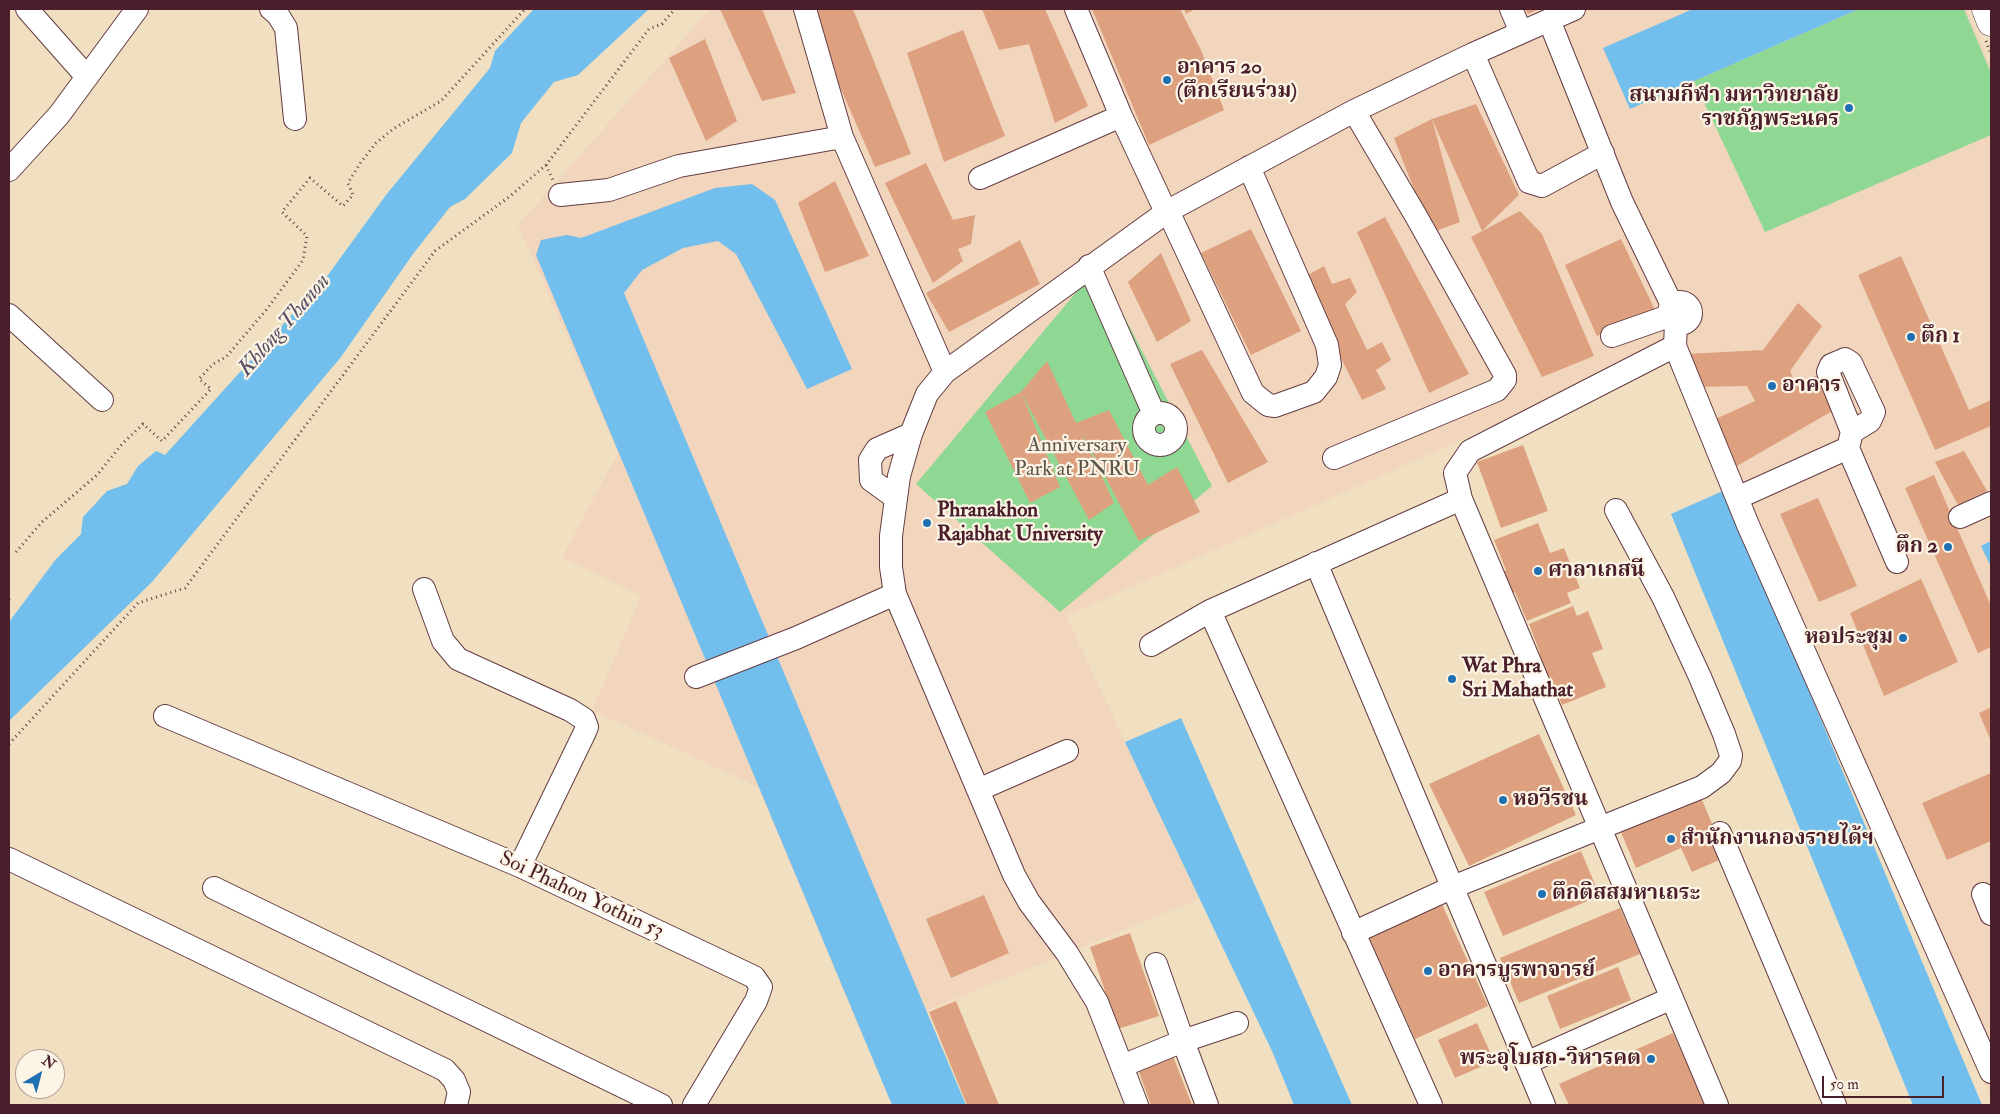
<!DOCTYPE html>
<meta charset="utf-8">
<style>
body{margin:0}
#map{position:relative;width:2000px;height:1114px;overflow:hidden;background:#f0e0c1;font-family:"IM FELL Double Pica",serif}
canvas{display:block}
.frame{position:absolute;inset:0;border:10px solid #4a1f2b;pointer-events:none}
.north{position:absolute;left:15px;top:1049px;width:50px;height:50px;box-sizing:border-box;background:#fcf5e5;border:1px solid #b59f9b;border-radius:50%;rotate:37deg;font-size:14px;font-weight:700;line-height:20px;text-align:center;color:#4a1f2b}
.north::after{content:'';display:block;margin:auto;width:18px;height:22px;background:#1f6fb2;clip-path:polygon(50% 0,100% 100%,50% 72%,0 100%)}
.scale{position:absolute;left:1822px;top:1076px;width:122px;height:22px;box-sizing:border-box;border:2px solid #4a1f2b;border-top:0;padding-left:6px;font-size:15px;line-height:18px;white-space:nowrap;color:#4a1f2b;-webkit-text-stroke:4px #fcf5e5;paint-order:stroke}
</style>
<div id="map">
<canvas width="2000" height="1114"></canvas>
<div class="frame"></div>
<div class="north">N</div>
<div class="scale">50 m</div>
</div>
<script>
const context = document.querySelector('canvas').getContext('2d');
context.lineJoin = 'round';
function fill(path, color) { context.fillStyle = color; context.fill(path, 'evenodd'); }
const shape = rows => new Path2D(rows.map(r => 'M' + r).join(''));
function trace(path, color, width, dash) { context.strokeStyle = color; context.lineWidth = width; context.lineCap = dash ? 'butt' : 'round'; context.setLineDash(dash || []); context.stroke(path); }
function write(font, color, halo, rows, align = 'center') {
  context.font = font + ' "IM FELL Double Pica","Noto Serif Thai",serif'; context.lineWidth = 4.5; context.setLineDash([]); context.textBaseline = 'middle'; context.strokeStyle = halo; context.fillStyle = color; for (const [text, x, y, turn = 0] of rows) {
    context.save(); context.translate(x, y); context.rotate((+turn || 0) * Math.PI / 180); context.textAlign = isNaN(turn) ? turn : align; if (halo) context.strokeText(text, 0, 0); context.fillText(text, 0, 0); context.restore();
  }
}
const built = shape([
 [710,9,1967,9,1991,66,1991,1100,1664,350,1066,616,1199,899,863,1037,758,787,592,710,641,596,562,557,618,453,518,225]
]);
const green = shape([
 [1859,9,1964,9,1991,73,1991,135,1765,232,1694,81],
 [1098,266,1212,486,1060,612,916,484]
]);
const water = shape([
 [534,9,649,9,578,75,554,82,521,123,512,153,465,199,450,207,413,254,341,357,152,582,10,720,9,622,56,559,81,534,83,517,107,491,127,484,138,466,156,451,165,455,288,319,328,275,386,195,490,68,495,51],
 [1693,9,1859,9,1630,109,1603,48],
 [752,184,775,200,852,369,807,389,736,254,718,241,683,248,642,270,624,293,966,1105,892,1105,536,255,541,240,567,235,581,238,715,188],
 [1725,490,1982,1105,1913,1105,1671,514],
 [1991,541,1991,567,1981,546],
 [1181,718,1352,1105,1294,1105,1272,1051,1125,742]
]);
const building = shape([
 [720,9,762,9,796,93,762,101],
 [806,9,853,9,911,154,875,167],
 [982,9,1045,9,1088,106,1055,123,1029,44,999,50],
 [1092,9,1180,9,1201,50,1224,110,1149,145],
 [1184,9,1195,9,1186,14],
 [1525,9,1539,9,1528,14],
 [963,30,1005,136,944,162,907,53],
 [705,39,737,121,706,141,669,58],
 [1476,104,1519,195,1482,231,1432,119,1460,222,1431,233,1394,138,1432,119],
 [926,163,953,220,975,215,971,244,958,249,963,261,933,283,885,183],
 [835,181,869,256,825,272,798,203],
 [1520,211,1542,234,1594,356,1542,377,1471,237],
 [1385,217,1469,374,1429,393,1357,232],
 [1251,229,1301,331,1251,355,1201,253],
 [1621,239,1655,310,1597,336,1565,265],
 [1020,240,1040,284,949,332,926,293],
 [1161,253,1191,321,1157,342,1128,282],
 [1901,256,1969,410,1991,400,1991,426,1935,450,1858,275],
 [1324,266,1332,284,1350,278,1357,292,1345,304,1367,350,1382,342,1391,360,1376,370,1386,389,1362,400,1301,279],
 [1798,303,1822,326,1790,371,1797,387,1818,374,1834,410,1730,470,1709,422,1755,401,1747,386,1693,387,1686,354,1763,350],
 [1202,350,1268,462,1228,483,1170,364],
 [1047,361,1076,423,1109,410,1148,485,1177,467,1200,512,1139,541,1080,429,1114,503,1089,520,1022,394,1060,487,1030,503,985,412,1021,392],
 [1523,445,1548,511,1501,528,1477,462],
 [1964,451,1987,491,1958,505,1935,462],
 [1934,475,1991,606,1991,647,1978,653,1905,488],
 [1818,498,1857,586,1819,602,1780,514],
 [1538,523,1550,553,1564,548,1580,588,1567,593,1571,603,1527,621,1515,592,1508,595,1499,572,1506,570,1494,540],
 [1921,579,1958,662,1884,696,1850,613],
 [1573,606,1577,616,1588,611,1603,649,1592,653,1606,687,1562,705,1550,676,1544,679,1534,655,1540,653,1529,624],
 [1991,707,1991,741,1979,713],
 [1539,734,1576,815,1469,866,1429,784],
 [1991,773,1991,841,1947,860,1922,803],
 [1700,795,1726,857,1692,872,1681,848,1636,868,1620,830],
 [1581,851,1600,896,1503,936,1484,892],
 [984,895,1009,953,951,978,926,919],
 [1441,902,1488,1006,1415,1039,1368,935],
 [1620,908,1640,954,1519,1003,1500,958],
 [1130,933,1159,1016,1118,1029,1090,947],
 [1618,967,1631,1000,1560,1029,1547,996],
 [956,1001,999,1105,967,1105,929,1012],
 [1477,1023,1494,1061,1455,1078,1438,1040],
 [1673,1033,1706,1105,1569,1105,1559,1084],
 [1171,1051,1192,1105,1151,1105,1136,1064]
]);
const path = shape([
 [1986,41,1991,55],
 [546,165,553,180],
 [16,552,42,522,97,475,122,444,143,424,162,441,211,389,199,379,213,364,226,357,267,309,303,260,307,236,282,212,310,178,343,206,353,195,348,183,361,162,376,143,393,129,441,101,525,9],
 [9,599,9,601],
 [9,744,138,603,185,588,435,251,509,197,546,165,649,29,662,24,675,9]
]);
const minor = shape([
 [27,9,87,77],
 [271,9,278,15,286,28,295,119],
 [805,9,842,137,945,372],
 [1076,9,1121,116,1166,212],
 [1511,9,1521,32],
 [1549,20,1622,202,1672,305],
 [1473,54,1529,182,1542,186,1603,153],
 [9,170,59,115,137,9],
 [980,178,1121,116],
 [560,195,609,190,679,166,842,137],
 [1168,211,1253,393,1268,405,1275,406,1314,392,1326,377,1330,365,1327,345,1249,167],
 [1089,266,1154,414],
 '1669 313a11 11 0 1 1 22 0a11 11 0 1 1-22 0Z',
 [9,315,102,400],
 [1676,323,1675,346,1748,525,1991,1072],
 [1612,336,1669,316],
 [1675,346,1470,451,1455,473,1461,499,1717,1105],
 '1144 429a16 16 0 1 1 32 0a16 16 0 1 1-32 0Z',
 [1852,432,1828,372,1831,365,1845,359,1851,363,1874,412,1870,421,1852,432,1848,448,1897,562],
 [1334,458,1497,390,1505,380,1505,375,1416,216,1354,111],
 [896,498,871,480,870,460,877,449,911,434],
 [1737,498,1848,448],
 [1960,517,1991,503],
 [1316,563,1544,1105],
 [424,589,443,641,458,659,570,710,584,719,587,727,584,734,520,866],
 [1210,611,1431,1105],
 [1151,645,1210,611,1461,499],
 [696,677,796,638,895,594],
 [165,716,520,866,754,977,761,987,756,1001,694,1105],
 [978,790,1067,751],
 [1720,833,1835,1105],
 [9,859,445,1070,454,1080,459,1092,456,1105],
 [214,888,661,1105],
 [1983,894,1991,914],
 [1353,933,1453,887,1702,787,1721,773,1730,761,1731,755,1724,734,1700,677,1663,597,1616,510],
 [1156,964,1183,1041,1237,1023],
 [1526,1063,1672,998],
 [1122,1066,1183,1041,1207,1105],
 [1137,1105,1097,1002,1067,953,1029,902,1014,875,895,594,891,567,891,536,899,476,911,434,927,394,945,372,1168,211,1354,111,1473,54,1574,9]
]);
const major = shape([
 [1986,9,1991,22]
]);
const markers = [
 [1167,80,5,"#1f6fb2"],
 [1849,108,5,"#1f6fb2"],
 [1911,337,5,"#1f6fb2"],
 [1772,386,5,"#1f6fb2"],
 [927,523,5,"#1f6fb2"],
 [1948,547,5,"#1f6fb2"],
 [1538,571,5,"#1f6fb2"],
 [1903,638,5,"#1f6fb2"],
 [1452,679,5,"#1f6fb2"],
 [1503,800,5,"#1f6fb2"],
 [1671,839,5,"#1f6fb2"],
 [1542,894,5,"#1f6fb2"],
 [1428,971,5,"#1f6fb2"],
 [1651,1059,5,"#1f6fb2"]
];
const poiNames = [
 ["อาคาร 20",1177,68],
 ["(ตึกเรียนร่วม)",1177,92],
 ["สนามกีฬา มหาวิทยาลัย",1839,96,"right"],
 ["ราชภัฎพระนคร",1839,120,"right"],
 ["ตึก 1",1921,337],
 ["อาคาร",1782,386],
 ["Phranakhon",937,511],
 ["Rajabhat University",937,535],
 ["ตึก 2",1938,547,"right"],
 ["ศาลาเกสนี",1548,571],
 ["หอประชุม",1893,638,"right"],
 ["Wat Phra",1462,667],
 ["Sri Mahathat",1462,691],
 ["หอวีรชน",1513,800],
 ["สำนักงานกองรายได้ฯ",1681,839],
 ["ตึกติสสมหาเถระ",1552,894],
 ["อาคารบูรพาจารย์",1438,971],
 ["พระอุโบสถ-วิหารคต",1641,1059,"right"]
];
const parkNames = [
 ["Anniversary",1077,446],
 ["Park at PNRU",1077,470]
];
const streetNames = [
 ["Soi Phahon Yothin 53",581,896,25]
];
const waterNames = [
 ["Khlong Thanon",285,326,-49]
];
fill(built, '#f1d5bd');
fill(green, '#8fd894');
fill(water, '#72beec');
fill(building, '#dda180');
trace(minor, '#633c42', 24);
trace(major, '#633c42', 29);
trace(path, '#633c42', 3, [1, 4]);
trace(minor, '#fff', 22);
trace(major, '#fff', 28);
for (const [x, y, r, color] of markers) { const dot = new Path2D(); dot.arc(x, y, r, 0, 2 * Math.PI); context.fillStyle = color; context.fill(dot); trace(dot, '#fcf5e5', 2); }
write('bold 21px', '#4a1f2b', '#fcf5e5', poiNames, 'left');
write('21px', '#5f564a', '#fcf5e5', parkNames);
write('21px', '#4a1f2b', '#fcf5e5', streetNames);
write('italic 22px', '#564f65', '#fcf5e5', waterNames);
</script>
